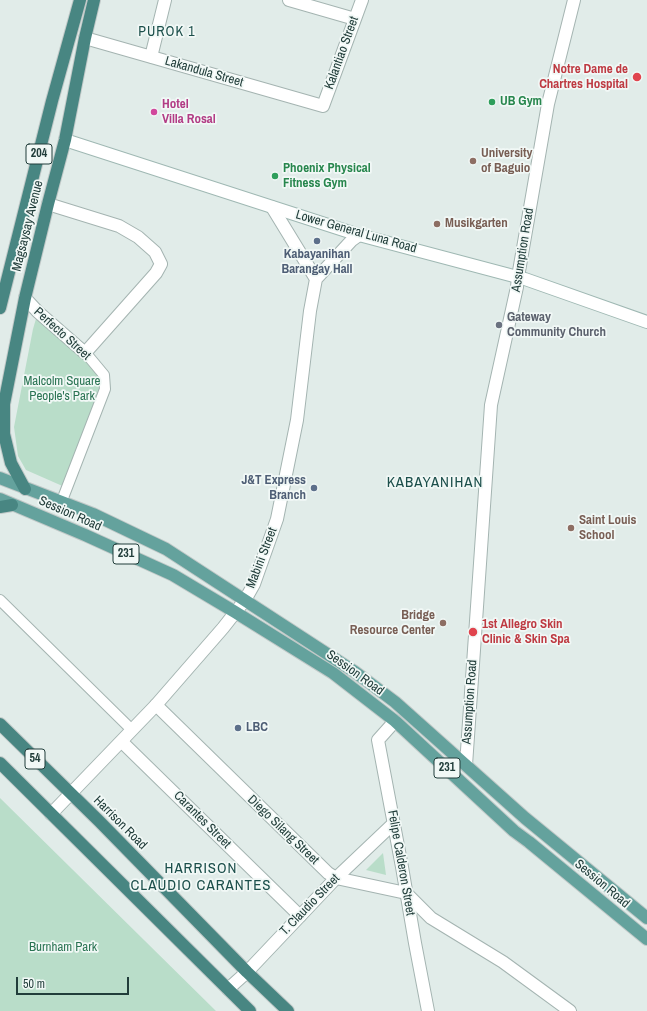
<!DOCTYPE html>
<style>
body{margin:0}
#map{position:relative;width:647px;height:1011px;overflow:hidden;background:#e1ece9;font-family:"Archivo Narrow",sans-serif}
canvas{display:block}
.scale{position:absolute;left:16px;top:977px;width:113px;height:18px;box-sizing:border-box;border:2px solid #213d3a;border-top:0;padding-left:5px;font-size:12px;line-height:14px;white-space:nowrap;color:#213d3a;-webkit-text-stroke:3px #f1f8f6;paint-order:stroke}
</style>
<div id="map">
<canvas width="647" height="1011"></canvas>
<div class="scale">50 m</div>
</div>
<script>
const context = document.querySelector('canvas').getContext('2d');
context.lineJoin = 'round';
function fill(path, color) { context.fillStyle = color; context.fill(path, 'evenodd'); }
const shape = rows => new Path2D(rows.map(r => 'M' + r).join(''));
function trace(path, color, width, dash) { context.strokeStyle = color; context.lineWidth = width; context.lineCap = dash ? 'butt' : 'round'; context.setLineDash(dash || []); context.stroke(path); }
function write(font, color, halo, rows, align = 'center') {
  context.font = font + ' "Archivo Narrow",sans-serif'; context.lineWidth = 3.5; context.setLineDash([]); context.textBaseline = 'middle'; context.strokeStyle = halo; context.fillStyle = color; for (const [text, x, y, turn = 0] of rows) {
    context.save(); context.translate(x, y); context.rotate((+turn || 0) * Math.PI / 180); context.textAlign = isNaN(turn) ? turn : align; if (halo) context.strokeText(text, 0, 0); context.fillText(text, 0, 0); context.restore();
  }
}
const green = shape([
 [38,312,89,357,105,389,67,488,26,470,18,456,14,427,33,329],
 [0,798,216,1011,0,1011],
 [383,853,386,875,366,870]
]);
const pedestrian = shape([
 [61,503,105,389,104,375,89,357,85,353],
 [0,600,132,730]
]);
const minor = shape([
 [289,0,355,19],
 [85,38,323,106,362,0],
 [151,57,165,0],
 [518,277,548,104,574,0],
 [25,298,38,312,85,353,156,273,161,264,155,252,138,237,119,226,48,204],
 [156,705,328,873,336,878,406,893,431,918,503,962,570,1011],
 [122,742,300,916]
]);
const tertiary = shape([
 [272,207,316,279],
 [395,721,378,740,402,867,415,943,428,1011],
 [466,765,491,405,517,287,518,277],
 [51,814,156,705,223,628,245,600,254,584,277,519,297,420,310,311,316,279,352,240,359,235],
 [228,989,247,972,336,878,394,823]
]);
const secondary = shape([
 [65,140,359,235,525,279,647,322]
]);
const primary = shape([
 [0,478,93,514,166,549,355,672,395,702,525,818,647,918],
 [0,499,85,535,173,575,235,612,333,673,395,721,514,831,529,842,647,939]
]);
const trunk = shape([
 [0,308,52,101,80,0],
 [4,404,4,434,11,463,25,489],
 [0,412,4,404,25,298,48,204,65,140,85,38,94,0],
 [0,507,12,505],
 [0,724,99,821,247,972,288,1011],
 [0,763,250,1011]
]);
const markers = [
 [637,77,5,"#e0444e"],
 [492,102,4,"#2e9e5b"],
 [154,112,4,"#d1479c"],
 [473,161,4,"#8d6e63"],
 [275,176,4,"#2e9e5b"],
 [437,224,4,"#8d6e63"],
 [317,241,4,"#5c6f8a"],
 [499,325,4,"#6b7280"],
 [314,488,4,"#5c6f8a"],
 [571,528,4,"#8d6e63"],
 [443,623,4,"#8d6e63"],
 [473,632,5,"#e0444e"],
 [238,728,4,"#5c6f8a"]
];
const shields = [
 [39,154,26],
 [126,554,26],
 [35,759,20],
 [447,768,26]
];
const shieldNames = [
 ["204",39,154],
 ["231",126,554],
 ["54",35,759],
 ["231",447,768]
];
const streetNames = [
 ["Kalantiao Street",342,53,-70],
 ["Lakandula Street",204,72,16],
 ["Magsaysay Avenue",28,226,-76],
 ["Lower General Luna Road",356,232,16],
 ["Assumption Road",523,250,-81],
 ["Perfecto Street",62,334,42],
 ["Session Road",70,514,24],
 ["Mabini Street",262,558,-69],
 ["Session Road",355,673,36],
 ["Assumption Road",470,702,-86],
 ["Carantes Street",202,820,45],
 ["Harrison Road",120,823,45],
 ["Diego Silang Street",283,830,44],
 ["Felipe Calderon Street",401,863,80],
 ["Session Road",602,884,40],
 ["T. Claudio Street",310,905,-46]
];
const healthNames = [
 ["Notre Dame de",628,70],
 ["Chartres Hospital",628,85],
 ["1st Allegro Skin",482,625,"left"],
 ["Clinic & Skin Spa",482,640,"left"]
];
const leisureNames = [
 ["UB Gym",500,102],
 ["Phoenix Physical",283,169],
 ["Fitness Gym",283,184]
];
const hotelNames = [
 ["Hotel",162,105],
 ["Villa Rosal",162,120]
];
const educationNames = [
 ["University",481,154],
 ["of Baguio",481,169],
 ["Musikgarten",445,224],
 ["Saint Louis",579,521],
 ["School",579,536],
 ["Bridge",435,616,"right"],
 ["Resource Center",435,631,"right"]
];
const serviceNames = [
 ["Kabayanihan",317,255],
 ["Barangay Hall",317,270],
 ["J&T Express",306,481,"right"],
 ["Branch",306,496,"right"],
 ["LBC",246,728,"left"]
];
const worshipNames = [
 ["Gateway",507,318],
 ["Community Church",507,333]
];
const parkNames = [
 ["Malcolm Square",62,382],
 ["People's Park",62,397],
 ["Burnham Park",63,948]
];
const neighbourhoodNames = [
 ["PUROK 1",167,32]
];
const quarterNames = [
 ["KABAYANIHAN",435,483],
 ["HARRISON",201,869],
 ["CLAUDIO CARANTES",201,886]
];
fill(green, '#b9ddc9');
trace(pedestrian, '#a4b4b1', 12);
trace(minor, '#a4b4b1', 14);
trace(tertiary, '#a4b4b1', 14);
trace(secondary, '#9fb8b3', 14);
trace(primary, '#c1c9c8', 14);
trace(trunk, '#c1c9c8', 14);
trace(pedestrian, '#fff', 10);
trace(minor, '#fff', 12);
trace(tertiary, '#fff', 12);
trace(secondary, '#fff', 12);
trace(primary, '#64a29d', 12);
trace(trunk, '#488682', 12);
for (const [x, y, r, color] of markers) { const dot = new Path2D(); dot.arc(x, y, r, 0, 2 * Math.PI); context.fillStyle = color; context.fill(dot); trace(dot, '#f1f8f6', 1.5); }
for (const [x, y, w] of shields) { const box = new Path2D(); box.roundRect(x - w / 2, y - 10, w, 20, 3); context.fillStyle = '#f1f8f6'; context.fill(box); trace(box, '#213d3a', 1); }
write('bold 12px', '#213d3a', null, shieldNames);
write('13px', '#213d3a', '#f1f8f6', streetNames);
write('bold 13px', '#be3a42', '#f1f8f6', healthNames, 'right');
write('bold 13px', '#27864d', '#f1f8f6', leisureNames, 'left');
write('bold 13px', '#b23c85', '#f1f8f6', hotelNames, 'left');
write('bold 13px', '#785e54', '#f1f8f6', educationNames, 'left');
write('bold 13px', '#4e5e75', '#f1f8f6', serviceNames);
write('bold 13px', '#5b616d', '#f1f8f6', worshipNames, 'left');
write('13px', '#2a7453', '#f1f8f6', parkNames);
context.letterSpacing = '1px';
write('14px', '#1c4f4b', '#f1f8f6', neighbourhoodNames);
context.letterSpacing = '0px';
context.letterSpacing = '1px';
write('15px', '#1c4f4b', '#f1f8f6', quarterNames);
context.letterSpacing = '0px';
</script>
